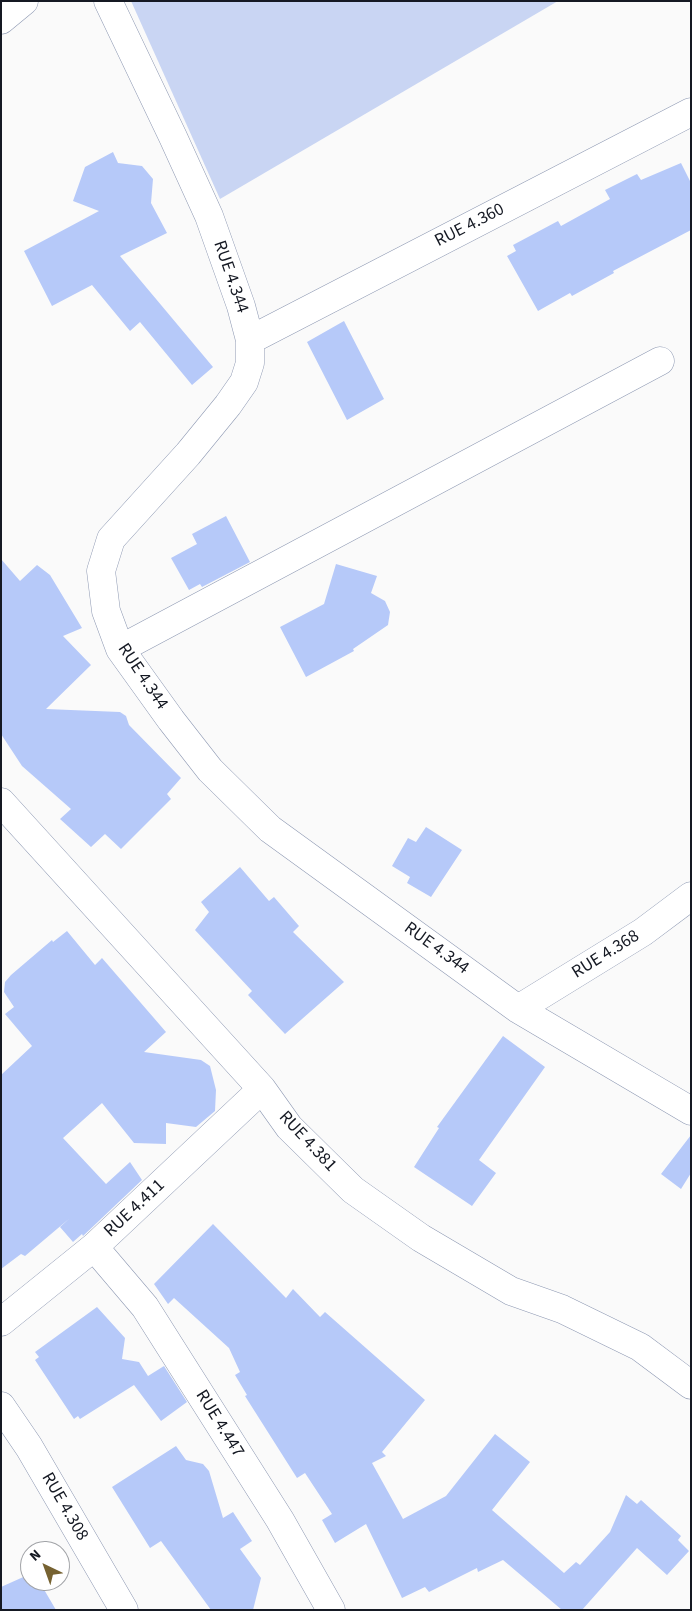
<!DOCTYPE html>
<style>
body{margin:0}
#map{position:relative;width:692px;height:1611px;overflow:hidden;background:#fafafa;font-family:"Source Sans 3",sans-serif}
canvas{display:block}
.frame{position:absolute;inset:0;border:2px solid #151923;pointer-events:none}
.north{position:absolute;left:20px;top:1541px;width:50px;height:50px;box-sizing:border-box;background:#fff;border:1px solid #a1a3a7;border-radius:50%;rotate:318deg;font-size:14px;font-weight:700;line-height:20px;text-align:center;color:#151923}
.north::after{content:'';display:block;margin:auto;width:18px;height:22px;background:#766231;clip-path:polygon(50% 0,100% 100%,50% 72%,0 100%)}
</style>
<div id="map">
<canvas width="692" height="1611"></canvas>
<div class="frame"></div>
<div class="north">N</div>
</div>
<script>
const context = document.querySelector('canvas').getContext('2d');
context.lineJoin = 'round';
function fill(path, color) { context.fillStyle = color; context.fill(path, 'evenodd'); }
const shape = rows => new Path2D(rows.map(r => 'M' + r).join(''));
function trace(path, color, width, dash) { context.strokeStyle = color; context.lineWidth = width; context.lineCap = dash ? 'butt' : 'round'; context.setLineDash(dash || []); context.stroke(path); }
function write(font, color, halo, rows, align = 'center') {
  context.font = font + ' "Source Sans 3",sans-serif'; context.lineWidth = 5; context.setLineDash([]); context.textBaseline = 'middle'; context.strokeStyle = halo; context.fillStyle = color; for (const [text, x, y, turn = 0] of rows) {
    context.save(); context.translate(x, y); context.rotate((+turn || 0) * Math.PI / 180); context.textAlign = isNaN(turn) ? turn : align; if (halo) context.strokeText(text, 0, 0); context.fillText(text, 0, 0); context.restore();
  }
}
const green = shape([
 [131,1,558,1,220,199]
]);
const building = shape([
 [113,152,118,163,142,166,153,179,151,203,167,233,120,256,213,367,192,385,140,322,130,331,92,285,52,306,24,251,99,211,73,201,85,167],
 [681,163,691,183,691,230,613,271,614,273,572,296,570,293,538,311,507,256,516,251,513,245,558,221,561,226,610,199,605,190,637,174,641,180],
 [344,321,384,399,347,420,307,342],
 [226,516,250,562,202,587,200,584,189,590,171,558,197,544,192,534],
 [1,559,20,581,37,565,50,575,82,628,63,636,91,665,46,709,120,712,126,716,129,725,181,778,167,794,171,799,121,849,105,834,91,847,60,819,71,809,22,766,1,734],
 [336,564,377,576,371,593,385,601,390,612,388,625,353,649,354,651,306,677,280,627,324,604],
 [426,827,462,850,431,897,407,883,410,877,392,866,408,838,416,842],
 [240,867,269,901,274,897,299,926,293,932,344,982,285,1034,248,995,252,991,195,930,209,912,201,902],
 [67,931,95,965,102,958,166,1032,144,1052,201,1060,210,1066,216,1090,215,1111,196,1127,166,1123,166,1144,134,1143,102,1103,63,1138,106,1184,130,1162,142,1180,83,1236,82,1234,73,1242,60,1227,70,1218,25,1256,21,1254,1,1269,1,1075,32,1046,5,1014,14,1007,4,992,5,982,11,975,52,940,53,942],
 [503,1036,545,1067,479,1160,496,1173,472,1206,414,1167,439,1128,437,1127],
 [691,1135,691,1173,681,1189,661,1174],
 [213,1224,286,1298,293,1289,320,1317,325,1312,425,1400,382,1452,386,1456,372,1463,403,1519,446,1496,495,1434,530,1462,492,1510,564,1573,576,1562,580,1565,610,1532,626,1495,637,1504,641,1500,681,1536,678,1540,689,1551,667,1575,637,1548,582,1610,562,1610,503,1560,478,1572,477,1568,429,1592,425,1587,402,1598,366,1524,335,1543,322,1520,332,1514,305,1473,297,1478,245,1396,247,1395,235,1375,240,1372,229,1348,174,1298,168,1304,154,1284],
 [97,1307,125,1338,122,1359,139,1362,148,1376,164,1366,187,1402,161,1421,134,1385,80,1419,78,1416,74,1419,35,1360,39,1357,35,1352],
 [176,1446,186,1460,203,1464,209,1471,223,1518,233,1512,252,1541,240,1549,261,1578,253,1610,211,1610,161,1541,150,1548,112,1487],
 [30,1574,30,1581,39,1581,56,1610,1,1610,1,1587]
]);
const street = shape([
 [108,1,173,137,209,216,241,306,250,340,250,363,244,382,228,405,188,454,111,539,101,571,106,611,120,649,171,720,210,770,270,829,518,1009,691,1111],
 [1,20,24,1],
 [250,340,691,112],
 [120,649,660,361],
 [1,802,262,1089,289,1127,353,1190,421,1238,511,1291,562,1309,640,1347,691,1385],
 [518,1009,643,932,691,896],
 [94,1247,145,1307,280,1520,331,1610],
 [1,1322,94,1247,262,1089],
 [1,1406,29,1447,124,1610]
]);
const streetNames = [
 ["RUE 4.360",470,226,-27],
 ["RUE 4.344",230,277,71],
 ["RUE 4.344",142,677,56],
 ["RUE 4.344",436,949,36],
 ["RUE 4.368",606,955,-32],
 ["RUE 4.381",307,1142,47],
 ["RUE 4.411",135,1209,-43],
 ["RUE 4.447",219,1424,58],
 ["RUE 4.308",64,1507,60]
];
fill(green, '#c9d5f3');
fill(building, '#b6c9f9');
trace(street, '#8d98b2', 29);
trace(street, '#fff', 28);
write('18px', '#151923', '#fff', streetNames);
</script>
